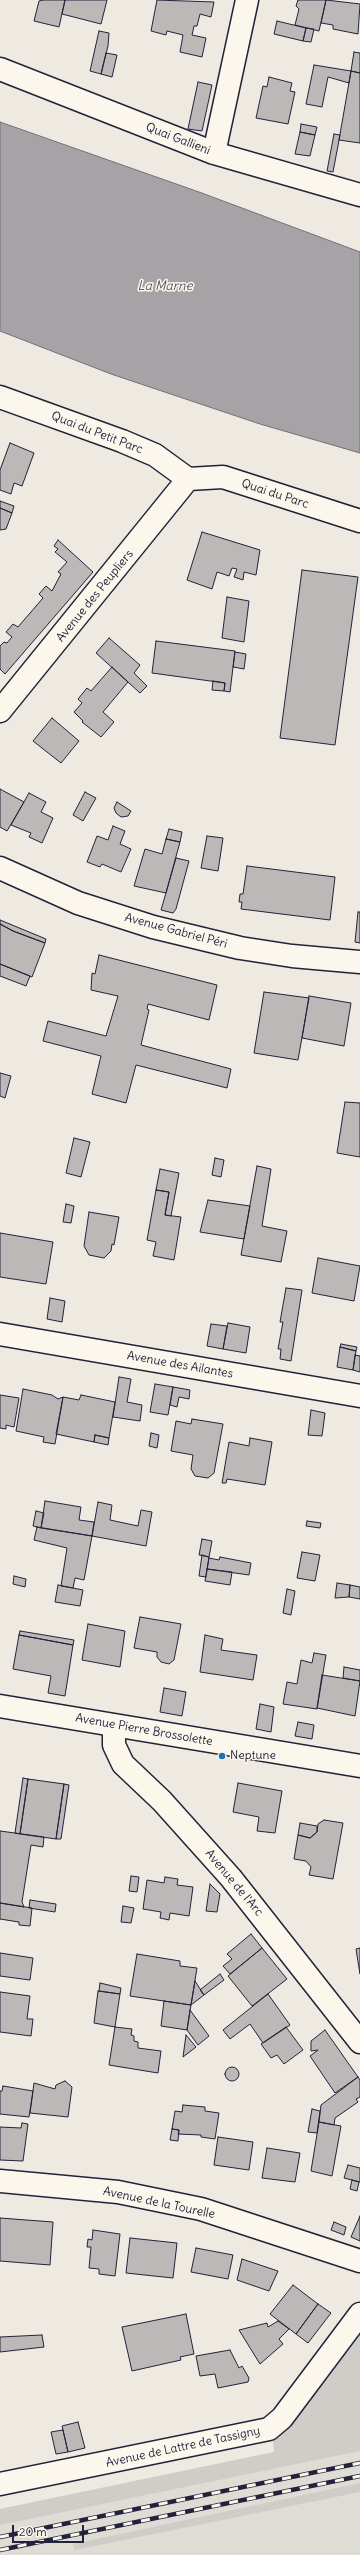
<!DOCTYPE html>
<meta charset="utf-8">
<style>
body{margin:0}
#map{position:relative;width:360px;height:2555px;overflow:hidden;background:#eeeae2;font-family:Delius,sans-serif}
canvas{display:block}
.scale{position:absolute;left:12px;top:2525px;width:72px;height:18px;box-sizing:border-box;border:2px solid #22223b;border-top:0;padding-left:5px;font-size:12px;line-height:14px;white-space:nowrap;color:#22223b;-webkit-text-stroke:3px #fbf7ec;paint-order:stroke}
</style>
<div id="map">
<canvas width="360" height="2555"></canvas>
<div class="scale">20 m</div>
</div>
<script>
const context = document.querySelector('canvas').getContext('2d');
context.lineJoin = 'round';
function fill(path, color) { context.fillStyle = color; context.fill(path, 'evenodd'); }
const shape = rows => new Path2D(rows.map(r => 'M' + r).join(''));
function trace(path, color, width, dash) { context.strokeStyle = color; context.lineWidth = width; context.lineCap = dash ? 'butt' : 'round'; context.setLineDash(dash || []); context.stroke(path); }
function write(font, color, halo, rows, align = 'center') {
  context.font = font + ' Delius,sans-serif'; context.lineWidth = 3; context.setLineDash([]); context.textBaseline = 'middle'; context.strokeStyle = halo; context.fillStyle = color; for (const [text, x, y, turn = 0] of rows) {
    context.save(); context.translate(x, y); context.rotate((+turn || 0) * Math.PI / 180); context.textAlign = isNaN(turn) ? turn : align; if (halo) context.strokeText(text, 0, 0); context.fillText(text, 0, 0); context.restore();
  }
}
const built = shape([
 [360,2434,360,2555,0,2555,0,2509]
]);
const green = shape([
 [360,2327,360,2451,0,2525,0,2509,274,2452,272,2434],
 [360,2483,360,2492,75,2550,73,2544]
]);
const water = shape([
 [0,122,199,192,360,252,360,453,260,424,111,374,0,331,0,122]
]);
const building = shape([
 [43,0,65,0,59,27,34,21,39,1,43,0],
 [65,0,107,0,101,24,62,14,65,0],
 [157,0,214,2,211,17,200,14,197,26,194,26,192,35,206,38,202,57,180,52,183,35,167,31,166,35,151,31,157,0],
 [298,0,326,0,319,31,295,25,299,9,296,6,298,0],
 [326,0,360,4,358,34,333,29,333,25,321,23,326,0],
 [277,21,306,28,303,41,274,34,277,21],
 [306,28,314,29,311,42,303,41,306,28],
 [99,31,109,33,108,46,101,74,90,71,99,31],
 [354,52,360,53,360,73,351,71,354,52],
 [106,53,117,55,112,77,101,74,106,53],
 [314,65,351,71,349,83,328,77,322,107,306,104,314,65],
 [351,71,360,73,360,143,339,140,351,71],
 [269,77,292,83,290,91,295,92,288,124,256,118,263,86,267,87,269,77],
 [198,82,212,85,202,131,188,129,198,82],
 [301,124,317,127,315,135,300,132,301,124],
 [300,132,315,135,310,156,295,154,300,132],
 [334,134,340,135,333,172,327,171,334,134],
 [10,443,34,453,22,486,14,483,11,494,0,490,0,470,10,443],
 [0,501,14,506,12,513,0,508,0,501],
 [0,508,12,513,6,529,0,530,0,508],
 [202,532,260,550,256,575,244,572,243,580,234,577,237,569,232,568,229,576,217,572,212,589,187,580,202,532],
 [58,540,93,572,5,674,0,669,0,646,4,642,7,643,12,637,6,632,13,624,18,627,43,598,39,594,46,586,52,591,61,574,58,572,67,562,55,552,58,549,54,546,58,540],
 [302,570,358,577,335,745,280,738,302,570],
 [227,597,249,601,244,642,222,638,227,597],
 [109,638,140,665,134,673,147,686,140,693,96,653,109,638],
 [156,641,235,651,230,692,224,691,225,683,152,673,156,641],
 [235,652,246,654,244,669,233,667,235,652],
 [112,667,128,682,103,712,114,722,101,737,82,722,83,721,74,712,82,703,78,699,87,688,91,691,112,667],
 [213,681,225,683,224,691,212,690,213,681],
 [52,718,79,741,61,763,33,741,52,718],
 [0,789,24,802,7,831,0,827,0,789],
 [85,792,96,798,83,821,73,815,85,792],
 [29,793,46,802,41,812,53,818,42,843,29,837,31,833,11,825,29,793],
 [117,802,131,811,128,816,121,817,116,813,114,808,117,802],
 [113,826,125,831,120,844,131,849,121,872,102,864,100,867,87,862,97,836,108,840,113,826],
 [169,829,182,832,180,842,166,839,169,829],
 [207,836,223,838,218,871,201,868,207,836],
 [166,839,180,842,166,893,134,886,145,849,162,854,166,839],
 [176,858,189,861,176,909,173,913,161,910,176,858],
 [247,866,335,877,330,920,241,909,242,902,239,902,240,894,243,894,247,866],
 [358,912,360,912,360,943,355,942,358,912],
 [0,920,46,939,45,943,13,931,0,924,0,920],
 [0,924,13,931,45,943,32,977,0,964,0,924],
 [99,955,217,985,209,1020,148,1004,147,1009,149,1010,141,1045,231,1069,227,1088,136,1065,126,1103,92,1094,101,1056,43,1041,48,1021,106,1036,118,996,91,990,92,973,95,974,99,955],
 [0,964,30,976,26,986,0,976,0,964],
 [264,992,309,998,298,1060,254,1053,264,992],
 [309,996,351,1003,344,1046,302,1038,309,996],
 [0,1073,11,1076,5,1098,0,1096,0,1073],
 [345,1102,360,1103,360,1157,337,1153,345,1102],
 [74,1138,90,1142,81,1177,66,1173,74,1138],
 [215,1158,224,1160,221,1177,212,1175,215,1158],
 [257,1166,271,1169,262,1226,287,1231,281,1262,241,1255,257,1166],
 [160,1169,179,1173,171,1216,165,1215,169,1192,156,1190,160,1169],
 [156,1190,169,1192,165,1215,181,1217,174,1260,153,1256,156,1242,147,1240,156,1190],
 [208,1200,250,1206,244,1239,200,1232,208,1200],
 [66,1204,74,1206,71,1223,63,1222,66,1204],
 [89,1212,119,1217,114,1245,112,1244,111,1251,104,1258,89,1255,84,1246,89,1212],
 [0,1233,53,1242,46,1284,0,1277,0,1233],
 [318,1258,360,1266,354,1301,312,1293,318,1258],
 [286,1288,302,1290,291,1361,280,1359,281,1349,278,1349,283,1322,280,1322,286,1288],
 [50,1298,65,1301,62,1322,47,1319,50,1298],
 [228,1323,250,1327,246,1353,223,1349,228,1323],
 [211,1324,227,1326,223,1349,207,1346,211,1324],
 [341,1344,357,1347,356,1351,340,1347,341,1344],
 [340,1347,356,1351,353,1370,337,1367,340,1347],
 [355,1355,360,1356,360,1372,353,1370,355,1355],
 [119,1377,131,1379,127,1402,142,1405,140,1421,113,1417,119,1377],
 [155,1384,173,1387,168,1415,150,1412,155,1384],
 [173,1387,190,1390,189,1399,179,1397,177,1407,170,1405,173,1387],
 [23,1389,52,1395,58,1399,63,1397,55,1444,43,1442,44,1437,16,1431,23,1389],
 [0,1395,19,1398,14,1427,6,1425,6,1429,0,1428,0,1395],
 [81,1395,115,1402,109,1438,95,1435,94,1442,56,1434,63,1397,79,1400,81,1395],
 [311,1410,325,1413,322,1436,308,1435,311,1410],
 [192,1419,223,1424,214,1473,208,1478,195,1476,191,1469,193,1455,171,1451,176,1421,191,1424,192,1419],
 [151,1433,159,1435,157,1448,149,1446,151,1433],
 [95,1435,109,1438,108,1445,94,1442,95,1435],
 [250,1438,272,1442,265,1485,227,1479,226,1483,222,1483,229,1442,249,1446,250,1438],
 [45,1501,81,1507,79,1520,94,1522,92,1536,41,1528,45,1501],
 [98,1502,112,1505,110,1520,138,1526,141,1510,152,1512,146,1546,92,1536,98,1502],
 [36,1511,44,1513,41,1528,33,1526,36,1511],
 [307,1521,321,1523,320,1528,306,1526,307,1521],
 [37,1527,92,1536,84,1580,75,1578,73,1588,61,1586,67,1548,34,1540,37,1527],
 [202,1539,212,1541,209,1557,199,1555,202,1539],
 [302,1552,320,1555,315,1581,297,1578,302,1552],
 [202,1555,209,1557,206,1577,199,1576,202,1555],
 [220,1557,251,1563,249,1575,207,1569,209,1558,219,1560,220,1557],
 [207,1569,232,1572,230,1585,205,1581,207,1569],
 [14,1576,26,1579,25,1587,13,1584,14,1576],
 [337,1583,350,1585,349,1597,335,1598,337,1583],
 [58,1585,83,1590,80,1606,55,1602,58,1585],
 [350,1585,360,1587,360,1599,349,1597,350,1585],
 [287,1589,295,1591,291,1615,283,1613,287,1589],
 [140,1617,181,1624,174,1660,169,1664,161,1662,157,1657,157,1652,134,1648,140,1617],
 [88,1624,125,1631,120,1667,82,1660,88,1624],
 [20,1631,74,1640,73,1645,19,1635,20,1631],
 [19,1635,73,1645,65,1696,48,1693,51,1676,13,1669,19,1635],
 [205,1635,223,1639,221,1650,257,1655,253,1680,200,1672,205,1635],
 [314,1653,326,1655,317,1709,283,1704,287,1682,297,1684,301,1660,312,1663,314,1653],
 [344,1667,360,1670,360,1681,343,1678,344,1667],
 [322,1675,360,1681,355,1716,317,1708,322,1675],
 [164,1688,186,1692,182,1716,160,1712,164,1688],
 [260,1704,274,1707,271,1732,256,1729,260,1704],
 [298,1722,314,1725,312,1739,295,1736,298,1722],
 [23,1778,28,1779,20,1834,15,1833,23,1778],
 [28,1779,64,1784,56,1839,20,1834,28,1779],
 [238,1783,282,1791,275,1833,257,1831,259,1817,233,1812,238,1783],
 [64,1784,69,1785,61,1839,56,1839,64,1784],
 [324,1820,343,1823,333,1879,309,1875,311,1867,306,1861,294,1859,298,1835,310,1838,317,1832,318,1824,324,1820],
 [300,1823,317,1826,317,1832,310,1838,298,1835,300,1823],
 [0,1831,44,1837,43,1847,31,1845,22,1902,24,1907,0,1903,0,1831],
 [131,1876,139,1877,137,1892,129,1891,131,1876],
 [165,1877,178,1879,177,1885,193,1887,189,1916,170,1913,169,1920,160,1918,161,1912,143,1909,147,1880,164,1883,165,1877],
 [210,1884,220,1894,217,1912,206,1911,210,1884],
 [30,1900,56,1904,55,1912,29,1908,30,1900],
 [0,1903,32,1908,30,1926,19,1925,19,1922,0,1919,0,1903],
 [123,1906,134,1908,131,1923,121,1922,123,1906],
 [251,1934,262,1948,230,1974,223,1966,232,1959,227,1954,251,1934],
 [262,1948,287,1979,252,2006,228,1976,262,1948],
 [360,1948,360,1974,356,1949,360,1948],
 [0,1953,33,1958,30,1980,0,1976,0,1953],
 [137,1954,180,1961,180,1966,197,1968,191,2005,130,1996,137,1954],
 [220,1974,224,1980,204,1995,200,1990,220,1974],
 [195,1981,204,1995,191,2005,195,1981],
 [100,1983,121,1988,120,1994,99,1991,100,1983],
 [98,1991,120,1994,115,2027,94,2023,98,1991],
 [0,1992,30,1996,27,2019,33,2019,31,2036,0,2032,0,1992],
 [268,1994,290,2025,263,2043,250,2024,230,2039,223,2030,268,1994],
 [164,2001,191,2005,187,2030,161,2026,164,2001],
 [190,2010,209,2036,198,2045,187,2030,190,2010],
 [115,2027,132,2029,131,2035,134,2036,134,2041,138,2042,138,2048,161,2051,158,2073,109,2065,115,2027],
 [286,2027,303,2050,284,2064,277,2055,271,2058,261,2044,286,2027],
 [325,2030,358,2077,335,2093,310,2056,318,2050,311,2051,311,2041,325,2030],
 [186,2035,196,2047,183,2057,186,2035],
 '225 2074a7 7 0 1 1 14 0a7 7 0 1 1-14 0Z',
 [358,2077,360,2080,360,2097,356,2099,358,2102,335,2118,334,2125,319,2122,321,2105,358,2077],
 [65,2081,72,2087,68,2117,30,2113,34,2083,55,2089,56,2085,65,2081],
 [3,2086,33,2091,29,2117,0,2114,0,2091,2,2091,3,2086],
 [183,2105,205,2107,205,2111,219,2113,215,2139,201,2137,201,2135,178,2134,179,2130,172,2129,175,2111,182,2112,183,2105],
 [312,2109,320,2111,317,2133,308,2132,312,2109],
 [319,2122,341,2126,332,2176,311,2171,319,2122],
 [22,2123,28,2124,23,2161,0,2160,0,2127,21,2128,22,2123],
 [172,2129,179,2130,178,2141,170,2140,172,2129],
 [218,2137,253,2142,249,2170,214,2165,218,2137],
 [267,2148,300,2153,295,2182,262,2178,267,2148],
 [348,2165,360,2168,360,2182,344,2178,348,2165],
 [352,2180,359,2182,357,2191,350,2189,352,2180],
 [360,2216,360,2241,351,2237,360,2216],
 [0,2218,53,2222,50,2265,0,2261,0,2218],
 [334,2222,346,2227,344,2235,331,2230,334,2222],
 [93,2230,120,2234,115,2276,99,2274,99,2269,89,2268,91,2247,87,2247,88,2239,92,2240,93,2230],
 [130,2238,177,2243,173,2278,126,2273,130,2238],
 [196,2248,233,2255,228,2279,191,2272,196,2248],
 [242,2259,278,2271,269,2291,237,2280,242,2259],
 [293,2285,318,2304,296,2334,270,2314,293,2285],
 [318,2304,331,2313,308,2343,296,2334,318,2304],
 [186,2314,194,2354,180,2357,181,2360,132,2371,122,2327,186,2314],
 [278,2321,289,2329,279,2339,283,2344,260,2364,239,2330,267,2323,268,2327,278,2321],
 [42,2335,44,2347,0,2352,0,2337,42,2335],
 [230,2350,239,2368,242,2366,249,2378,248,2382,218,2388,215,2374,200,2376,196,2356,230,2350],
 [78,2422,85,2448,68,2452,62,2426,78,2422],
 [63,2430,68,2452,56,2454,51,2432,63,2430]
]);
const street = shape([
 [0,69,214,153,360,195],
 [214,153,247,0],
 [0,397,122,441,155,455,188,479],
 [188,479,223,477,360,521],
 [0,711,188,479],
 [0,868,78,903,153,927,240,948,292,956,360,962],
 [0,1334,360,1396],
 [114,1726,114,1745,123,1764,162,1801,231,1878,360,2042],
 [0,2181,118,2192,201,2209,360,2261],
 [0,2484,269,2429,282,2418,360,2314]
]);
const secondary = shape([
 [0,1706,360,1766]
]);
const rail = shape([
 [0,2537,360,2463],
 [0,2550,360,2476]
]);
const markers = [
 [222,1756,4,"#1f6fb2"]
];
const streetNames = [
 ["Quai Gallieni",178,139,21],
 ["Quai du Petit Parc",97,433,21],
 ["Quai du Parc",275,494,18],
 ["Avenue des Peupliers",95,596,-51],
 ["Avenue Gabriel Péri",176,931,15],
 ["Avenue des Ailantes",180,1365,10],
 ["Avenue Pierre Brossolette",144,1730,10],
 ["Avenue de l'Arc",234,1883,50],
 ["Avenue de la Tourelle",159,2203,12],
 ["Avenue de Lattre de Tassigny",183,2447,-12]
];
const poiNames = [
 ["Neptune",230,1756]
];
const waterNames = [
 ["La Marne",165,286]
];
fill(built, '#dfdbd5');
fill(green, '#d0cdc9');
fill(water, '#a6a3a7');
trace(water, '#716f7c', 1);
fill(building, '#bcb8b8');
trace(building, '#22223b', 1);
trace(street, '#22223b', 25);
trace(secondary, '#22223b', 25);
trace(street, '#fbf7ec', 22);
trace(secondary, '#fbf7ec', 22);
trace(rail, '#22223b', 4.5);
trace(rail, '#fbf7ec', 3, [9]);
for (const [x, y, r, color] of markers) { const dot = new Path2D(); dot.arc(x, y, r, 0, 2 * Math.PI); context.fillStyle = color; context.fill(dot); trace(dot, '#fbf7ec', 1.5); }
write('12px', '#22223b', '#fbf7ec', streetNames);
write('12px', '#22223b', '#fbf7ec', poiNames, 'left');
write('italic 13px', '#575666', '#fbf7ec', waterNames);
</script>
